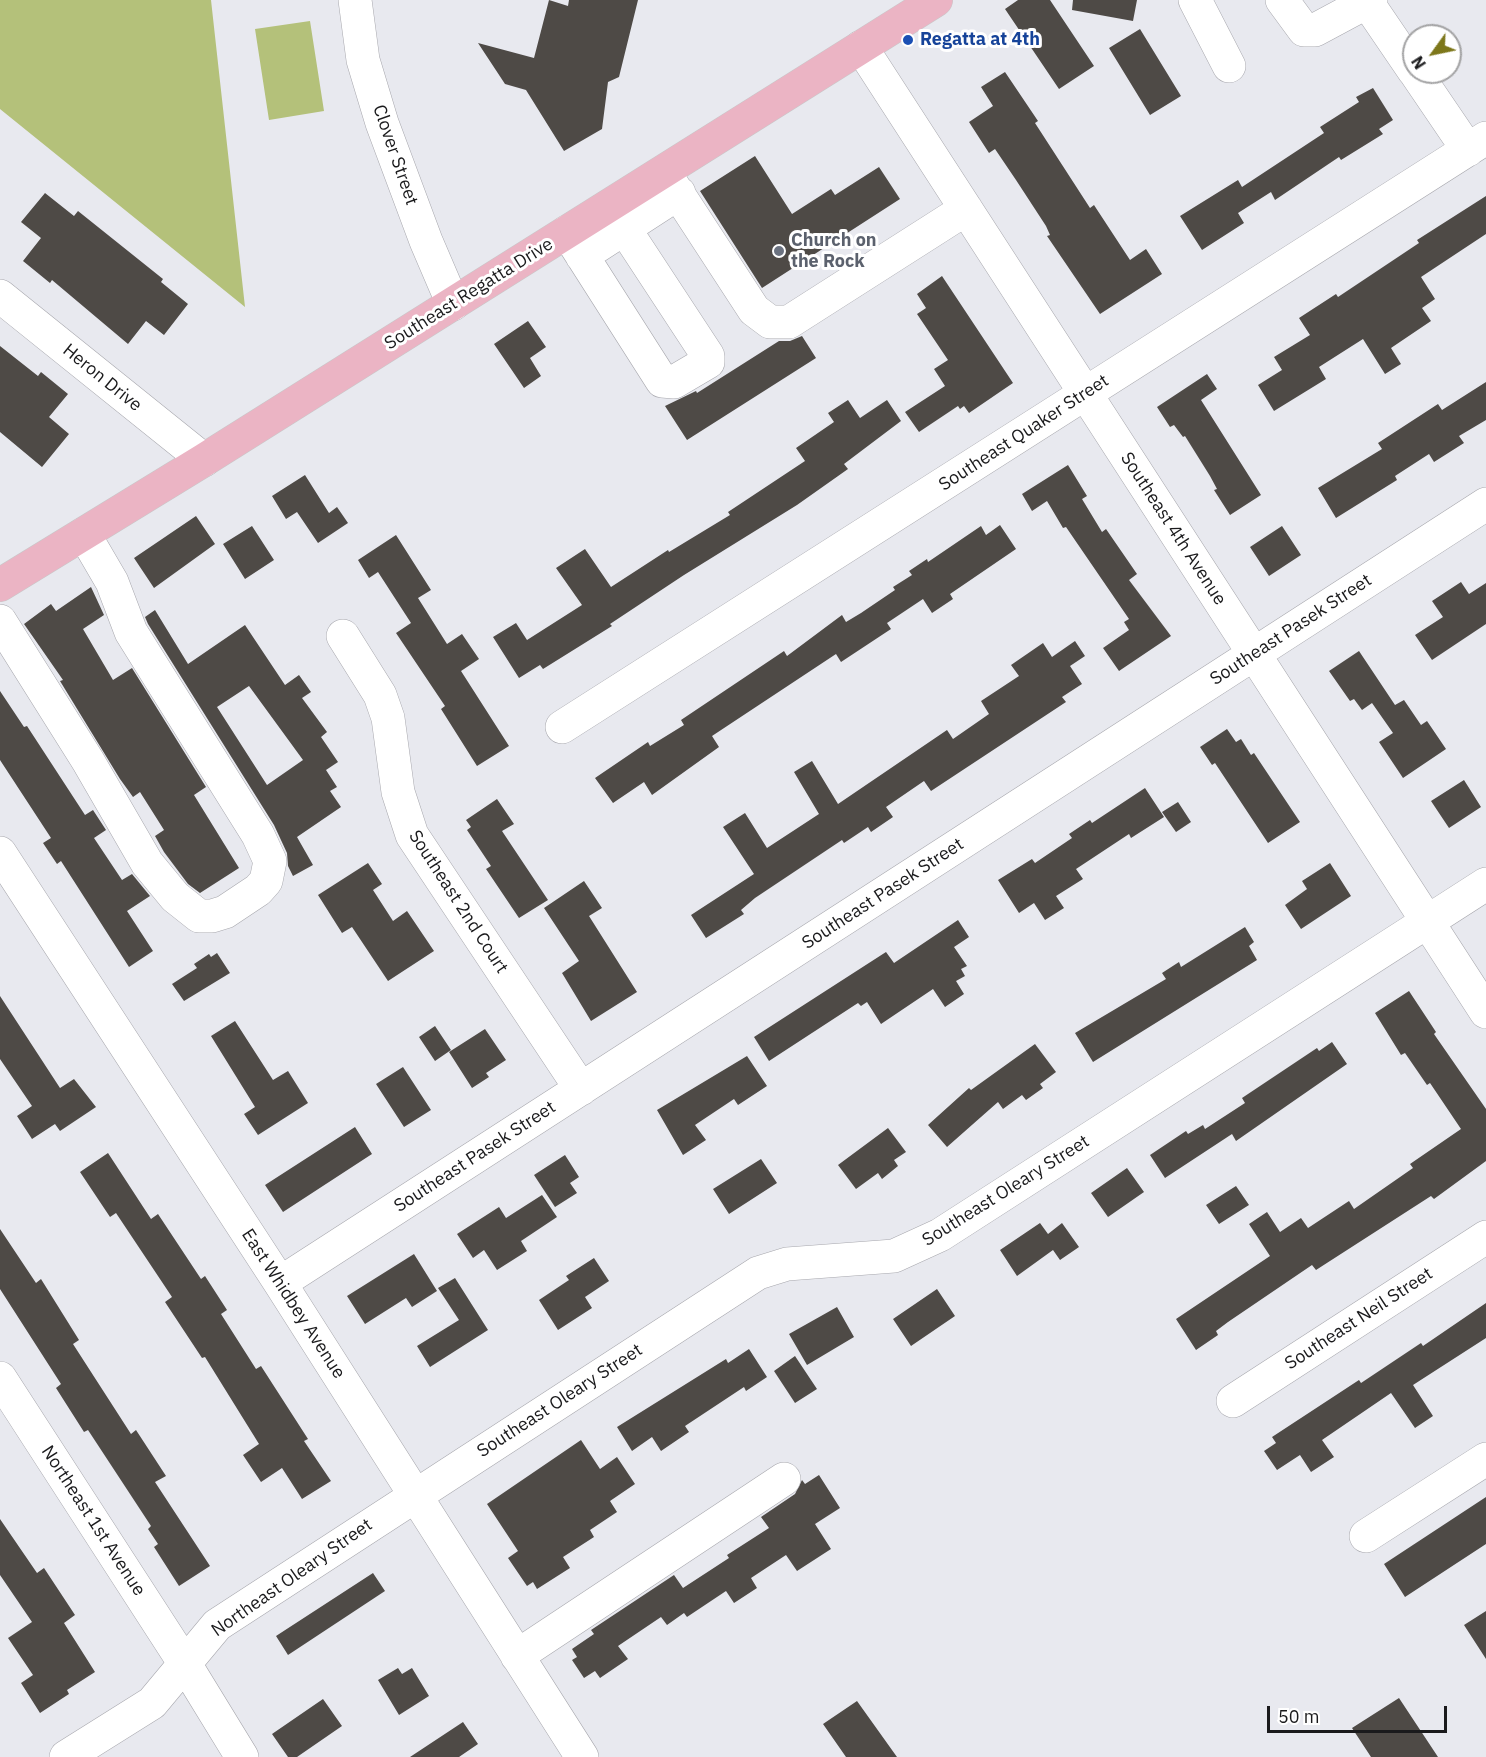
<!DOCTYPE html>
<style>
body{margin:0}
#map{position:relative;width:1486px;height:1757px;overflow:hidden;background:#e8e9ef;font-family:"IBM Plex Sans",sans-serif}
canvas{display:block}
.north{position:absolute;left:1402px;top:24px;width:60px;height:60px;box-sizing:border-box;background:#fff;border:2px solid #a3a3a4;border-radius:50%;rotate:237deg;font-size:16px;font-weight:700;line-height:24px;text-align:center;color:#1a1a1c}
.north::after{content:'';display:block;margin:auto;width:21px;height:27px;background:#7d771b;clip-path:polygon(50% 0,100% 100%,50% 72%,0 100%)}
.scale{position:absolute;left:1267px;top:1706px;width:180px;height:27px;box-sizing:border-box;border:3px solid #1a1a1c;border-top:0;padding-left:8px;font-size:18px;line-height:21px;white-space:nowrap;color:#1a1a1c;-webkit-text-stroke:4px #fff;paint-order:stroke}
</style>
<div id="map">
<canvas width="1486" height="1757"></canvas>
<div class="north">N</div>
<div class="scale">50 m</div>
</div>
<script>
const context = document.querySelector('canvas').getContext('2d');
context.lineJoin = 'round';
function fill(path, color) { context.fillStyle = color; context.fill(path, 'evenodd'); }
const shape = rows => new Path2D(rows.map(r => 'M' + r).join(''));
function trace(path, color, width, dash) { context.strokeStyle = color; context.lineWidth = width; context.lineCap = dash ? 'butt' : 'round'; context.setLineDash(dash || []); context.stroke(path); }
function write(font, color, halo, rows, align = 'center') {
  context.font = font + ' "IBM Plex Sans",sans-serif'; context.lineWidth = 6; context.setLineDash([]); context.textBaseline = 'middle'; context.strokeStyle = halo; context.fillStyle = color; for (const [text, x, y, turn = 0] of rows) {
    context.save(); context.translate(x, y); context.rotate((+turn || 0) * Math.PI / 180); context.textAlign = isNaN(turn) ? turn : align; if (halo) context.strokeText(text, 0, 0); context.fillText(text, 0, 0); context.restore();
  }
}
const green = shape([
 [0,0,211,0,245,307,0,109],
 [310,21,324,111,269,120,255,29]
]);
const building = shape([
 [549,0,568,6,569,0,638,0,619,77,608,82,602,129,564,151,526,90,505,84,478,43,534,58],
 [1018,0,1050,0,1094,66,1059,89,1005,9],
 [1073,0,1137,0,1133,21,1072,10],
 [1140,29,1181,96,1150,115,1109,48],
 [1005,72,1038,121,1035,123,1090,208,1094,205,1130,260,1146,249,1162,274,1100,314,1047,236,1050,235,1046,226,1016,180,995,149,989,153,969,122,993,106,981,87],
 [1373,88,1393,120,1379,129,1383,134,1341,160,1339,157,1275,200,1271,192,1238,213,1244,223,1202,250,1180,216,1238,180,1242,187,1324,133,1320,127,1359,102,1356,97],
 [755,156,792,214,831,189,835,195,879,167,900,199,762,288,700,191],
 [45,193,74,216,78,211,163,279,161,282,188,304,164,335,146,321,128,344,52,280,50,283,23,261,41,238,21,222],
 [1486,196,1486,234,1421,277,1435,299,1422,308,1431,321,1391,348,1401,364,1385,374,1363,339,1319,367,1326,379,1274,411,1258,385,1282,370,1274,357,1310,335,1299,318,1336,294,1338,297,1419,243,1417,240],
 [942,276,1013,383,969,413,964,406,960,409,958,406,919,432,905,412,945,386,934,369,948,360,917,314,926,308,917,294],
 [528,321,546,347,530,358,541,376,524,388,494,344],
 [802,336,816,358,687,440,665,406,696,391,697,393,779,341,790,341],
 [0,346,38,376,41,372,68,394,49,417,69,434,42,467,0,432],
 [1207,374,1217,389,1201,400,1261,495,1230,515,1214,490,1217,489,1210,476,1185,436,1183,437,1174,425,1170,427,1157,407],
 [1486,382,1486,420,1459,436,1464,443,1434,462,1429,454,1395,476,1397,480,1336,518,1318,488,1382,449,1378,443,1438,404,1442,410],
 [848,400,860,418,887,400,901,421,844,464,848,469,797,505,684,575,610,624,612,626,543,669,540,665,519,678,493,637,516,623,527,640,582,605,556,568,585,549,611,587,668,550,669,552,730,515,728,512,805,461,796,448,834,422,828,413],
 [1068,465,1087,496,1082,499,1102,532,1106,529,1137,574,1129,580,1171,636,1119,671,1103,648,1129,630,1124,622,1129,619,1066,527,1063,528,1047,501,1032,511,1022,494],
 [305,475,329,513,337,507,348,523,318,543,297,512,286,519,272,496],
 [196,516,215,544,154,588,134,558],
 [1000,525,1016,549,950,594,953,599,932,613,923,599,887,623,891,629,841,662,836,654,712,736,719,747,652,795,644,782,613,803,595,778,648,742,650,746,684,725,681,720,784,651,787,656,842,615,846,622,861,613,895,590,893,587,912,575,909,571,927,559,928,562,981,526,986,535],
 [252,526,274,560,245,579,223,544],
 [1282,526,1301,555,1269,576,1250,547],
 [396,535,431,590,418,598,447,644,462,634,479,659,461,671,509,746,477,766,441,709,445,706,396,633,411,623,378,572,369,578,358,560],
 [1461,582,1469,594,1486,583,1486,624,1432,660,1415,635,1443,617,1432,601],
 [91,587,104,615,83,629,113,680,132,668,206,787,194,795,239,868,200,893,188,884,164,852,155,836,164,830,140,792,133,797,120,779,60,681,63,680,24,624,51,604,56,611],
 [155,610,188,664,245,625,285,685,299,675,311,692,302,698,327,732,321,737,338,762,326,770,337,787,330,791,341,807,297,837,313,865,293,876,288,866,287,853,274,825,148,624,145,617],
 [249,686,303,760,267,785,217,707],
 [1075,641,1085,656,1070,666,1082,684,1062,697,1066,702,931,791,924,781,886,807,893,817,871,832,868,827,844,843,842,840,755,898,741,910,744,914,706,938,691,915,754,874,723,827,745,813,767,848,819,814,794,772,812,761,838,804,947,730,953,739,989,714,981,701,1019,676,1011,665,1043,643,1052,657],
 [1359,651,1395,705,1404,700,1421,725,1427,721,1446,749,1403,778,1379,742,1393,733,1372,703,1362,710,1354,699,1350,701,1329,671],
 [0,691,24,727,27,726,85,815,93,810,106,830,94,838,122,880,132,874,150,896,127,911,153,951,129,967,61,861,57,864,43,843,51,838,0,760],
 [1227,729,1236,742,1241,739,1251,755,1254,753,1300,822,1268,843,1215,763,1212,765,1200,747],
 [1464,780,1481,807,1449,828,1431,801],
 [1145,788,1164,817,1131,838,1129,834,1076,869,1083,879,1056,896,1064,908,1045,920,1034,903,1019,913,998,880,1032,859,1035,863,1072,838,1069,834,1090,820,1092,823],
 [497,799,514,824,502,831,548,900,519,918,486,869,491,866,467,830,471,827,466,820],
 [1178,802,1191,822,1176,832,1162,812],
 [368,863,382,884,373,890,393,921,407,911,434,951,388,981,352,927,342,933,318,895],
 [1330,863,1351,896,1301,929,1285,905,1307,889,1302,881],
 [584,881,602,908,589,916,637,992,591,1021,562,973,579,961,544,908],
 [958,920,969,937,954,947,967,966,961,969,965,976,956,981,964,994,945,1007,933,989,881,1024,867,1002,861,1006,858,1003,769,1061,754,1037,886,952,894,963],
 [1245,927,1254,942,1249,946,1257,960,1093,1062,1075,1033,1166,979,1162,973,1179,962,1181,967],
 [217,953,230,973,184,1001,172,984,197,968,194,964,209,954,211,957],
 [1409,991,1436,1032,1434,1034,1486,1109,1486,1161,1434,1199,1431,1196,1316,1270,1312,1265,1228,1322,1216,1331,1218,1335,1196,1350,1176,1319,1270,1256,1249,1224,1267,1212,1280,1232,1301,1218,1308,1228,1349,1201,1354,1209,1413,1168,1410,1164,1461,1129,1430,1083,1427,1085,1405,1053,1401,1055,1375,1013],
 [0,996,60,1088,74,1079,96,1107,60,1131,55,1124,32,1139,17,1116,32,1106,0,1059],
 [235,1021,273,1080,288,1071,308,1103,258,1135,244,1114,255,1107,211,1036],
 [435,1026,451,1050,435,1061,419,1037],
 [485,1029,506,1060,486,1073,489,1077,472,1088,449,1052],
 [1332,1042,1347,1064,1236,1141,1232,1134,1165,1178,1150,1155,1186,1131,1188,1134,1203,1125,1205,1129,1245,1103,1242,1098,1317,1048,1319,1051],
 [1035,1044,1056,1072,1040,1084,1043,1088,1026,1100,1022,1095,1003,1109,998,1102,947,1147,928,1125,969,1088,971,1090],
 [747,1056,767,1086,738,1105,734,1099,695,1125,706,1140,683,1155,657,1110],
 [403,1067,431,1110,404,1127,376,1084],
 [355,1127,372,1154,283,1212,265,1185],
 [888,1128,906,1152,894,1160,898,1166,882,1179,878,1173,856,1189,838,1165],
 [108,1153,151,1219,158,1214,201,1279,205,1276,227,1310,221,1314,256,1369,261,1366,308,1439,304,1441,331,1481,302,1499,282,1468,261,1482,243,1455,259,1444,205,1357,202,1358,165,1302,172,1297,116,1213,110,1217,80,1172],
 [565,1155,579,1177,570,1183,577,1193,555,1207,534,1175],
 [761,1159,777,1183,729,1214,713,1189],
 [1127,1168,1144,1192,1108,1217,1091,1193],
 [1236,1186,1249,1205,1219,1224,1206,1205],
 [542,1195,557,1217,521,1241,527,1251,497,1270,484,1250,473,1258,457,1234,499,1207,506,1218],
 [1040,1223,1048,1234,1062,1223,1079,1247,1060,1260,1053,1250,1017,1276,1000,1250],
 [0,1229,36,1283,41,1279,79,1340,73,1344,131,1434,136,1430,166,1476,155,1482,210,1566,179,1586,154,1547,158,1544,148,1529,151,1526,88,1430,84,1432,56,1388,61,1384,0,1289],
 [414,1254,437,1291,412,1307,406,1298,365,1324,347,1296],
 [594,1258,609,1281,585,1297,592,1308,558,1330,539,1300,569,1280,566,1276],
 [455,1278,488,1330,430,1367,417,1346,459,1320,438,1288],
 [937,1289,955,1316,911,1346,893,1319],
 [1486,1303,1486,1338,1413,1385,1433,1416,1415,1428,1391,1393,1322,1440,1334,1457,1311,1472,1300,1455,1277,1470,1264,1451,1276,1443,1272,1437,1359,1380,1361,1383,1421,1343,1423,1346],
 [837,1307,854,1337,807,1365,789,1334],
 [749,1349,767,1377,746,1391,744,1387,685,1426,689,1432,661,1451,652,1437,632,1451,617,1427,726,1359,728,1363],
 [795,1356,817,1389,795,1403,774,1371],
 [581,1440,600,1469,617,1457,635,1484,610,1501,617,1512,590,1530,594,1537,563,1557,570,1568,537,1589,533,1582,527,1586,508,1558,518,1551,487,1504],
 [819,1475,840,1508,815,1524,831,1549,797,1571,786,1555,751,1578,757,1588,734,1603,726,1591,687,1617,684,1613,667,1625,661,1617,618,1646,628,1659,600,1678,595,1671,584,1678,572,1660,577,1657,572,1649,594,1634,591,1630,674,1575,683,1588,729,1558,727,1555,769,1528,761,1517,795,1494,802,1480,805,1484],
 [1486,1497,1486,1544,1405,1597,1384,1564],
 [0,1519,37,1573,44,1568,75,1615,64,1623,95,1672,67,1690,69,1694,40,1713,21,1683,33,1675,8,1638,32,1622,0,1575],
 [373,1573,385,1591,288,1655,276,1636],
 [1486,1611,1486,1659,1464,1625],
 [398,1668,402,1674,412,1668,429,1696,399,1715,378,1680],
 [1399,1698,1438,1757,1371,1757,1352,1728],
 [323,1699,342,1726,297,1757,288,1757,272,1734],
 [857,1701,897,1757,846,1757,823,1724],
 [463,1722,478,1744,459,1757,410,1757]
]);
const minor = shape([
 [355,0,363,60,382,123,426,241,453,304],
 [1195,0,1229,66],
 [1282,0,1304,30,1315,30,1371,0],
 [1367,2,1414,71],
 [861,47,1486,1012],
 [1415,72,1468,150],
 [664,172,754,310,770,322,789,322,966,209],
 [567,232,662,381,674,382,708,362,708,356,624,228],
 [582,256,679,193],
 [0,296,204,460],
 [0,621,88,761,147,863,175,897,199,916,212,916,225,912,258,890,266,881,270,861,258,835,131,632,112,582,84,534],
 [343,636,380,695,388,718,398,792,412,835,581,1089],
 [562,727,1486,138],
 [0,853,280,1283,582,1757],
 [280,1283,1486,504],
 [0,1378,185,1664,242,1757],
 [1233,1401,1486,1237],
 [1366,1536,1486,1459],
 [517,1656,784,1479],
 [66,1757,152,1703,217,1625,758,1273,787,1264,894,1256,940,1235,1486,884]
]);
const major = shape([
 [0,585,204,460,936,0]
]);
const markers = [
 [908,40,6,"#1a4fb4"],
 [779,251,6,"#6b7280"]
];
const transitNames = [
 ["Regatta at 4th",920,40]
];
const streetNames = [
 ["Clover Street",395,155,71],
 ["Southeast Regatta Drive",469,294,-32],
 ["Heron Drive",102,378,39],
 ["Southeast Quaker Street",1024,433,-33],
 ["Southeast 4th Avenue",1173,529,57],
 ["Southeast Pasek Street",1291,630,-33],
 ["Southeast Pasek Street",883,894,-33],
 ["Southeast 2nd Court",458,902,57],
 ["Southeast Pasek Street",475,1157,-33],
 ["Southeast Oleary Street",1006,1191,-32],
 ["East Whidbey Avenue",293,1304,57],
 ["Southeast Neil Street",1359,1319,-33],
 ["Southeast Oleary Street",560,1401,-33],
 ["Northeast 1st Avenue",93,1521,57],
 ["Northeast Oleary Street",292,1578,-35]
];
const worshipNames = [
 ["Church on",791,241],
 ["the Rock",791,262]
];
fill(green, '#b4c17a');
fill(building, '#4e4a46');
trace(minor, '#a7a7ad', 34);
trace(major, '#c8c8c9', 34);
trace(minor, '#fff', 33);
trace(major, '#ebb4c4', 33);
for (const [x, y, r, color] of markers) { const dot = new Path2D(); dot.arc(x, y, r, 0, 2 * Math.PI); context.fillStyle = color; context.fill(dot); trace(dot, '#fff', 2); }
write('bold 18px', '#164399', '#fff', transitNames, 'left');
write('18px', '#1a1a1c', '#fff', streetNames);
write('bold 18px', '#5b616d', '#fff', worshipNames, 'left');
</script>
